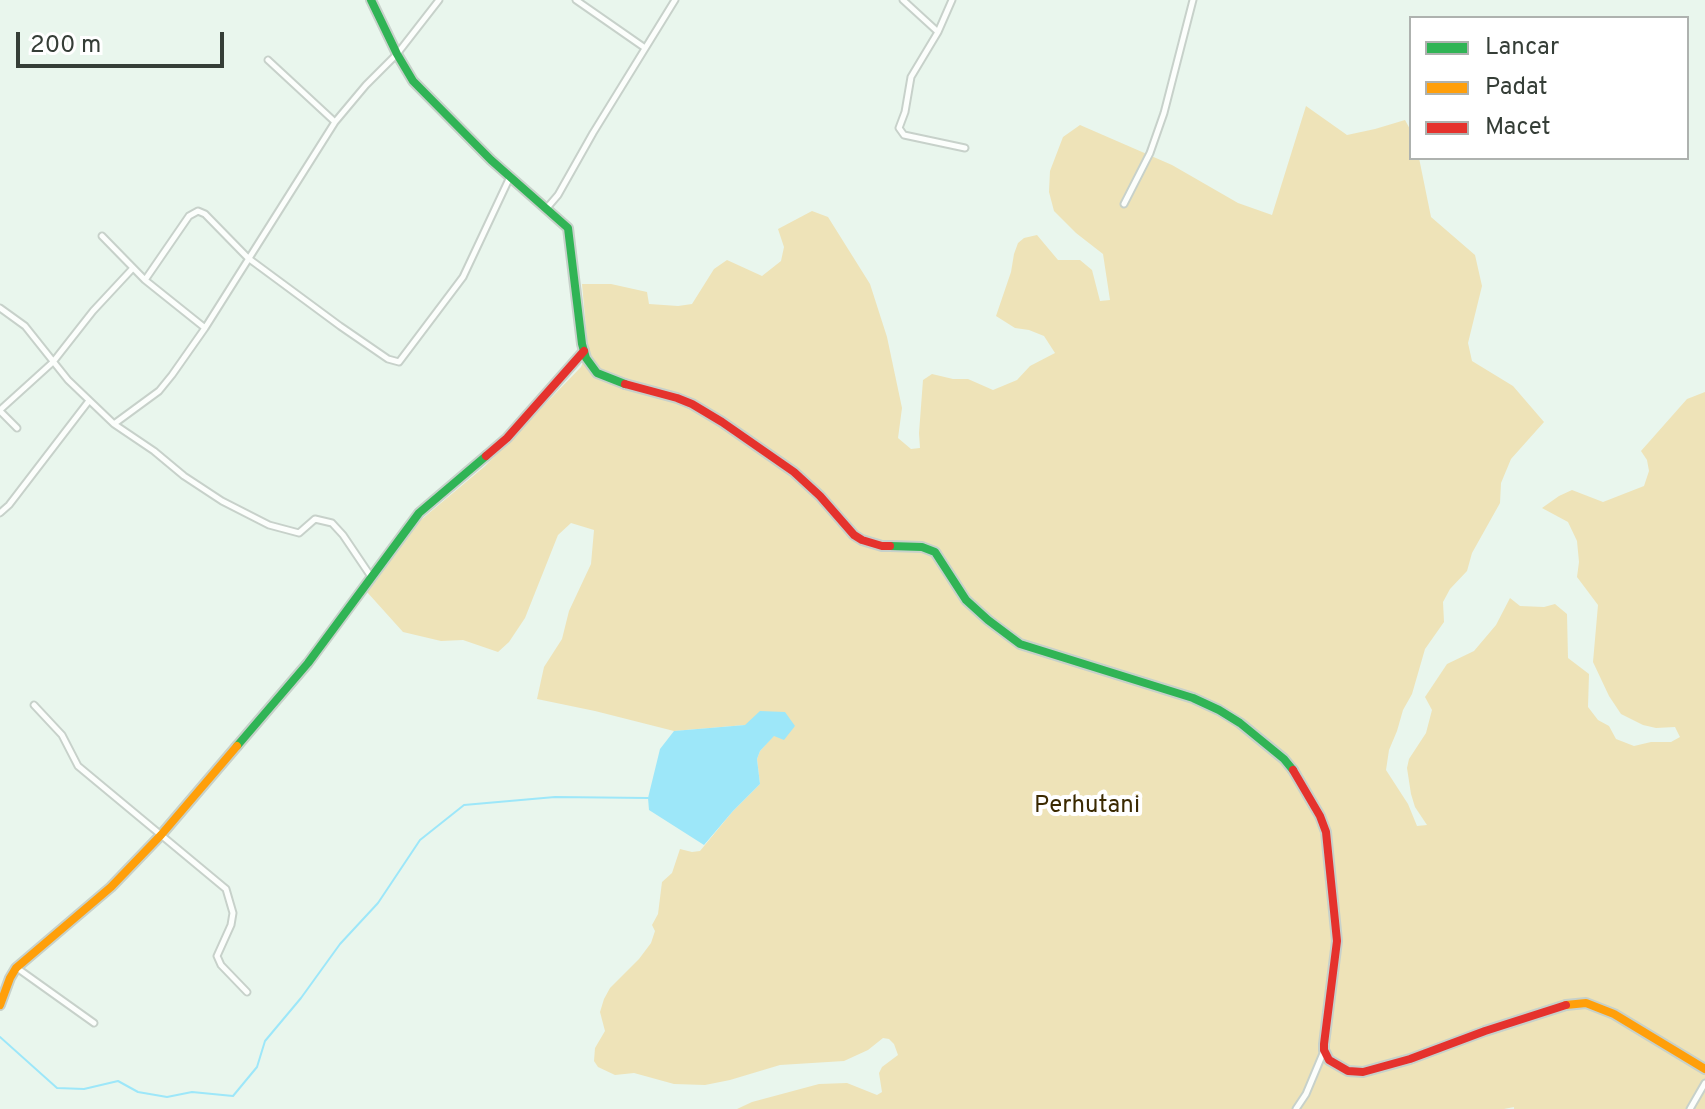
<!DOCTYPE html>
<style>
body{margin:0}
#map{position:relative;width:1705px;height:1109px;overflow:hidden;background:#e9f6ed;font-family:Overpass,sans-serif}
canvas{display:block}
.legend{position:absolute;left:1409px;top:16px;width:280px;height:144px;box-sizing:border-box;background:#fff;border:2px solid #aeb2af;margin:0;padding:10px 14px;list-style:none;font-size:24px;color:#353e37}
.legend li{display:flex;align-items:center;gap:16px;height:40px}
.legend b{width:40px;border:2px solid #aeb2af}
.scale{position:absolute;left:16px;top:32px;width:208px;height:36px;box-sizing:border-box;border:4px solid #353e37;border-top:0;padding-left:10px;font-size:24px;line-height:28px;white-space:nowrap;color:#353e37;-webkit-text-stroke:6px #fff;paint-order:stroke}
</style>
<div id="map">
<canvas width="1705" height="1109"></canvas>
<ul class="legend">
<li><b style="height:10px;background:#30b455"></b>Lancar</li>
<li><b style="height:10px;background:#ff9f0a"></b>Padat</li>
<li><b style="height:10px;background:#e5322d"></b>Macet</li>
</ul>
<div class="scale">200 m</div>
</div>
<script>
const context = document.querySelector('canvas').getContext('2d');
context.lineJoin = 'round';
function fill(path, color) { context.fillStyle = color; context.fill(path, 'evenodd'); }
const shape = rows => new Path2D(rows.map(r => 'M' + r).join(''));
function trace(path, color, width, dash) { context.strokeStyle = color; context.lineWidth = width; context.lineCap = dash ? 'butt' : 'round'; context.setLineDash(dash || []); context.stroke(path); }
function write(font, color, halo, rows, align = 'center') {
  context.font = font + ' Overpass,sans-serif'; context.lineWidth = 8; context.setLineDash([]); context.textBaseline = 'middle'; context.strokeStyle = halo; context.fillStyle = color; for (const [text, x, y, turn = 0] of rows) {
    context.save(); context.translate(x, y); context.rotate((+turn || 0) * Math.PI / 180); context.textAlign = isNaN(turn) ? turn : align; if (halo) context.strokeText(text, 0, 0); context.fillText(text, 0, 0); context.restore();
  }
}
const green = shape([
 [1306,106,1347,135,1375,129,1405,120,1411,131,1411,158,1419,158,1431,217,1475,255,1482,286,1468,343,1472,361,1513,386,1544,422,1511,459,1501,483,1500,503,1472,553,1467,571,1450,589,1443,602,1444,622,1425,649,1412,694,1403,710,1397,731,1389,750,1386,770,1408,804,1417,826,1427,825,1415,807,1411,794,1407,768,1409,759,1426,733,1432,710,1425,697,1447,664,1474,651,1496,625,1510,598,1520,606,1544,607,1555,604,1567,614,1568,658,1589,674,1588,707,1598,720,1609,726,1616,739,1634,746,1651,742,1671,742,1680,737,1675,727,1656,728,1643,725,1621,714,1609,696,1593,662,1598,605,1577,577,1579,562,1577,541,1568,522,1542,508,1559,496,1572,490,1603,502,1644,486,1649,471,1647,460,1641,451,1687,399,1705,392,1705,1109,1514,1109,1514,1107,1504,1109,737,1109,752,1102,819,1084,847,1083,877,1095,882,1092,879,1073,882,1067,898,1055,894,1044,889,1039,883,1038,868,1050,844,1061,780,1065,730,1080,705,1085,674,1084,634,1073,615,1075,598,1067,594,1061,595,1048,605,1031,600,1012,604,999,610,988,639,959,651,943,655,931,652,925,658,914,662,882,672,873,680,849,692,852,700,851,733,811,760,784,757,759,760,751,774,735,795,726,745,725,674,731,595,711,537,699,544,667,562,639,569,611,591,564,594,530,571,523,558,535,525,618,509,642,498,652,463,640,441,641,403,632,367,592,394,551,416,524,485,466,581,367,588,350,582,284,611,284,647,292,649,304,678,306,692,304,714,269,727,260,762,276,781,261,784,247,778,229,812,211,828,217,870,284,887,337,902,408,898,438,911,449,920,448,919,433,923,380,932,374,953,379,968,379,993,390,1017,380,1030,366,1055,353,1044,336,1029,330,1015,328,996,316,1011,272,1014,254,1018,243,1024,238,1037,235,1058,260,1080,260,1092,270,1100,301,1110,300,1103,254,1076,233,1054,211,1049,192,1050,171,1063,137,1080,125,1172,165,1238,203,1272,215]
]);
const water = shape([
 [760,711,785,712,795,726,784,740,774,736,760,751,757,759,760,784,733,811,704,845,649,810,648,798,660,749,674,731,745,725]
]);
const stream = shape([
 [0,1037,57,1088,84,1089,118,1081,138,1092,167,1097,192,1092,233,1096,257,1067,265,1041,301,998,340,944,378,903,420,840,464,805,555,797,648,798]
]);
const street = shape([
 [576,0,645,48],
 [903,0,938,32],
 [952,0,938,32,911,77,905,112,899,128,904,135,965,148],
 [268,60,335,122],
 [1124,204,1150,153,1164,113,1193,0],
 [546,209,558,195,593,133,675,0],
 [102,236,145,280,205,328],
 [145,280,189,216,198,211,205,214,248,258,340,326,388,359,399,362,463,277,510,177],
 [0,308,25,326,68,380,114,424,159,391,172,375,205,328,335,122,366,85,397,54,439,0],
 [0,410,53,362,93,311,133,268],
 [0,411,17,428],
 [114,424,154,451,184,476,222,501,269,525,299,533,315,519,332,523,343,535,372,578],
 [0,513,9,505,88,402],
 [34,705,62,735,78,766,226,889,233,913,231,925,217,956,221,965,247,992],
 [17,968,94,1023],
 [1296,1109,1306,1094,1324,1051],
 [1690,1109,1705,1083]
]);
const fast = shape([
 [371,0,397,54,413,81,491,160,568,228,582,344,586,358,597,373,625,384],
 [890,546,922,547,935,552,966,600,988,620,1020,644,1193,698,1219,710,1240,723,1284,759,1293,770],
 [237,746,308,663,419,513,486,456]
]);
const slow = shape([
 [0,1005,10,978,16,968,111,887,161,835,237,746],
 [1566,1005,1586,1003,1614,1014,1705,1069]
]);
const jam = shape([
 [625,384,677,398,692,404,722,422,794,472,820,496,854,535,862,540,882,546,890,546],
 [486,456,507,438,584,351],
 [1293,770,1320,816,1326,832,1337,941,1324,1044,1324,1050,1329,1060,1348,1071,1363,1072,1410,1059,1485,1031,1566,1005]
]);
const parkNames = [
 ["Perhutani",1087,807]
];
fill(green, '#eee3b8');
fill(water, '#9de7f9');
trace(stream, '#9de7f9', 2);
trace(street, '#c7d1ca', 9);
trace(fast, '#c7d1ca', 12);
trace(slow, '#c7d1ca', 12);
trace(jam, '#c7d1ca', 12);
trace(street, '#fcfefc', 5);
trace(fast, '#30b455', 8);
trace(slow, '#ff9f0a', 8);
trace(jam, '#e5322d', 8);
write('24px', '#3a2900', '#fff', parkNames);
</script>
